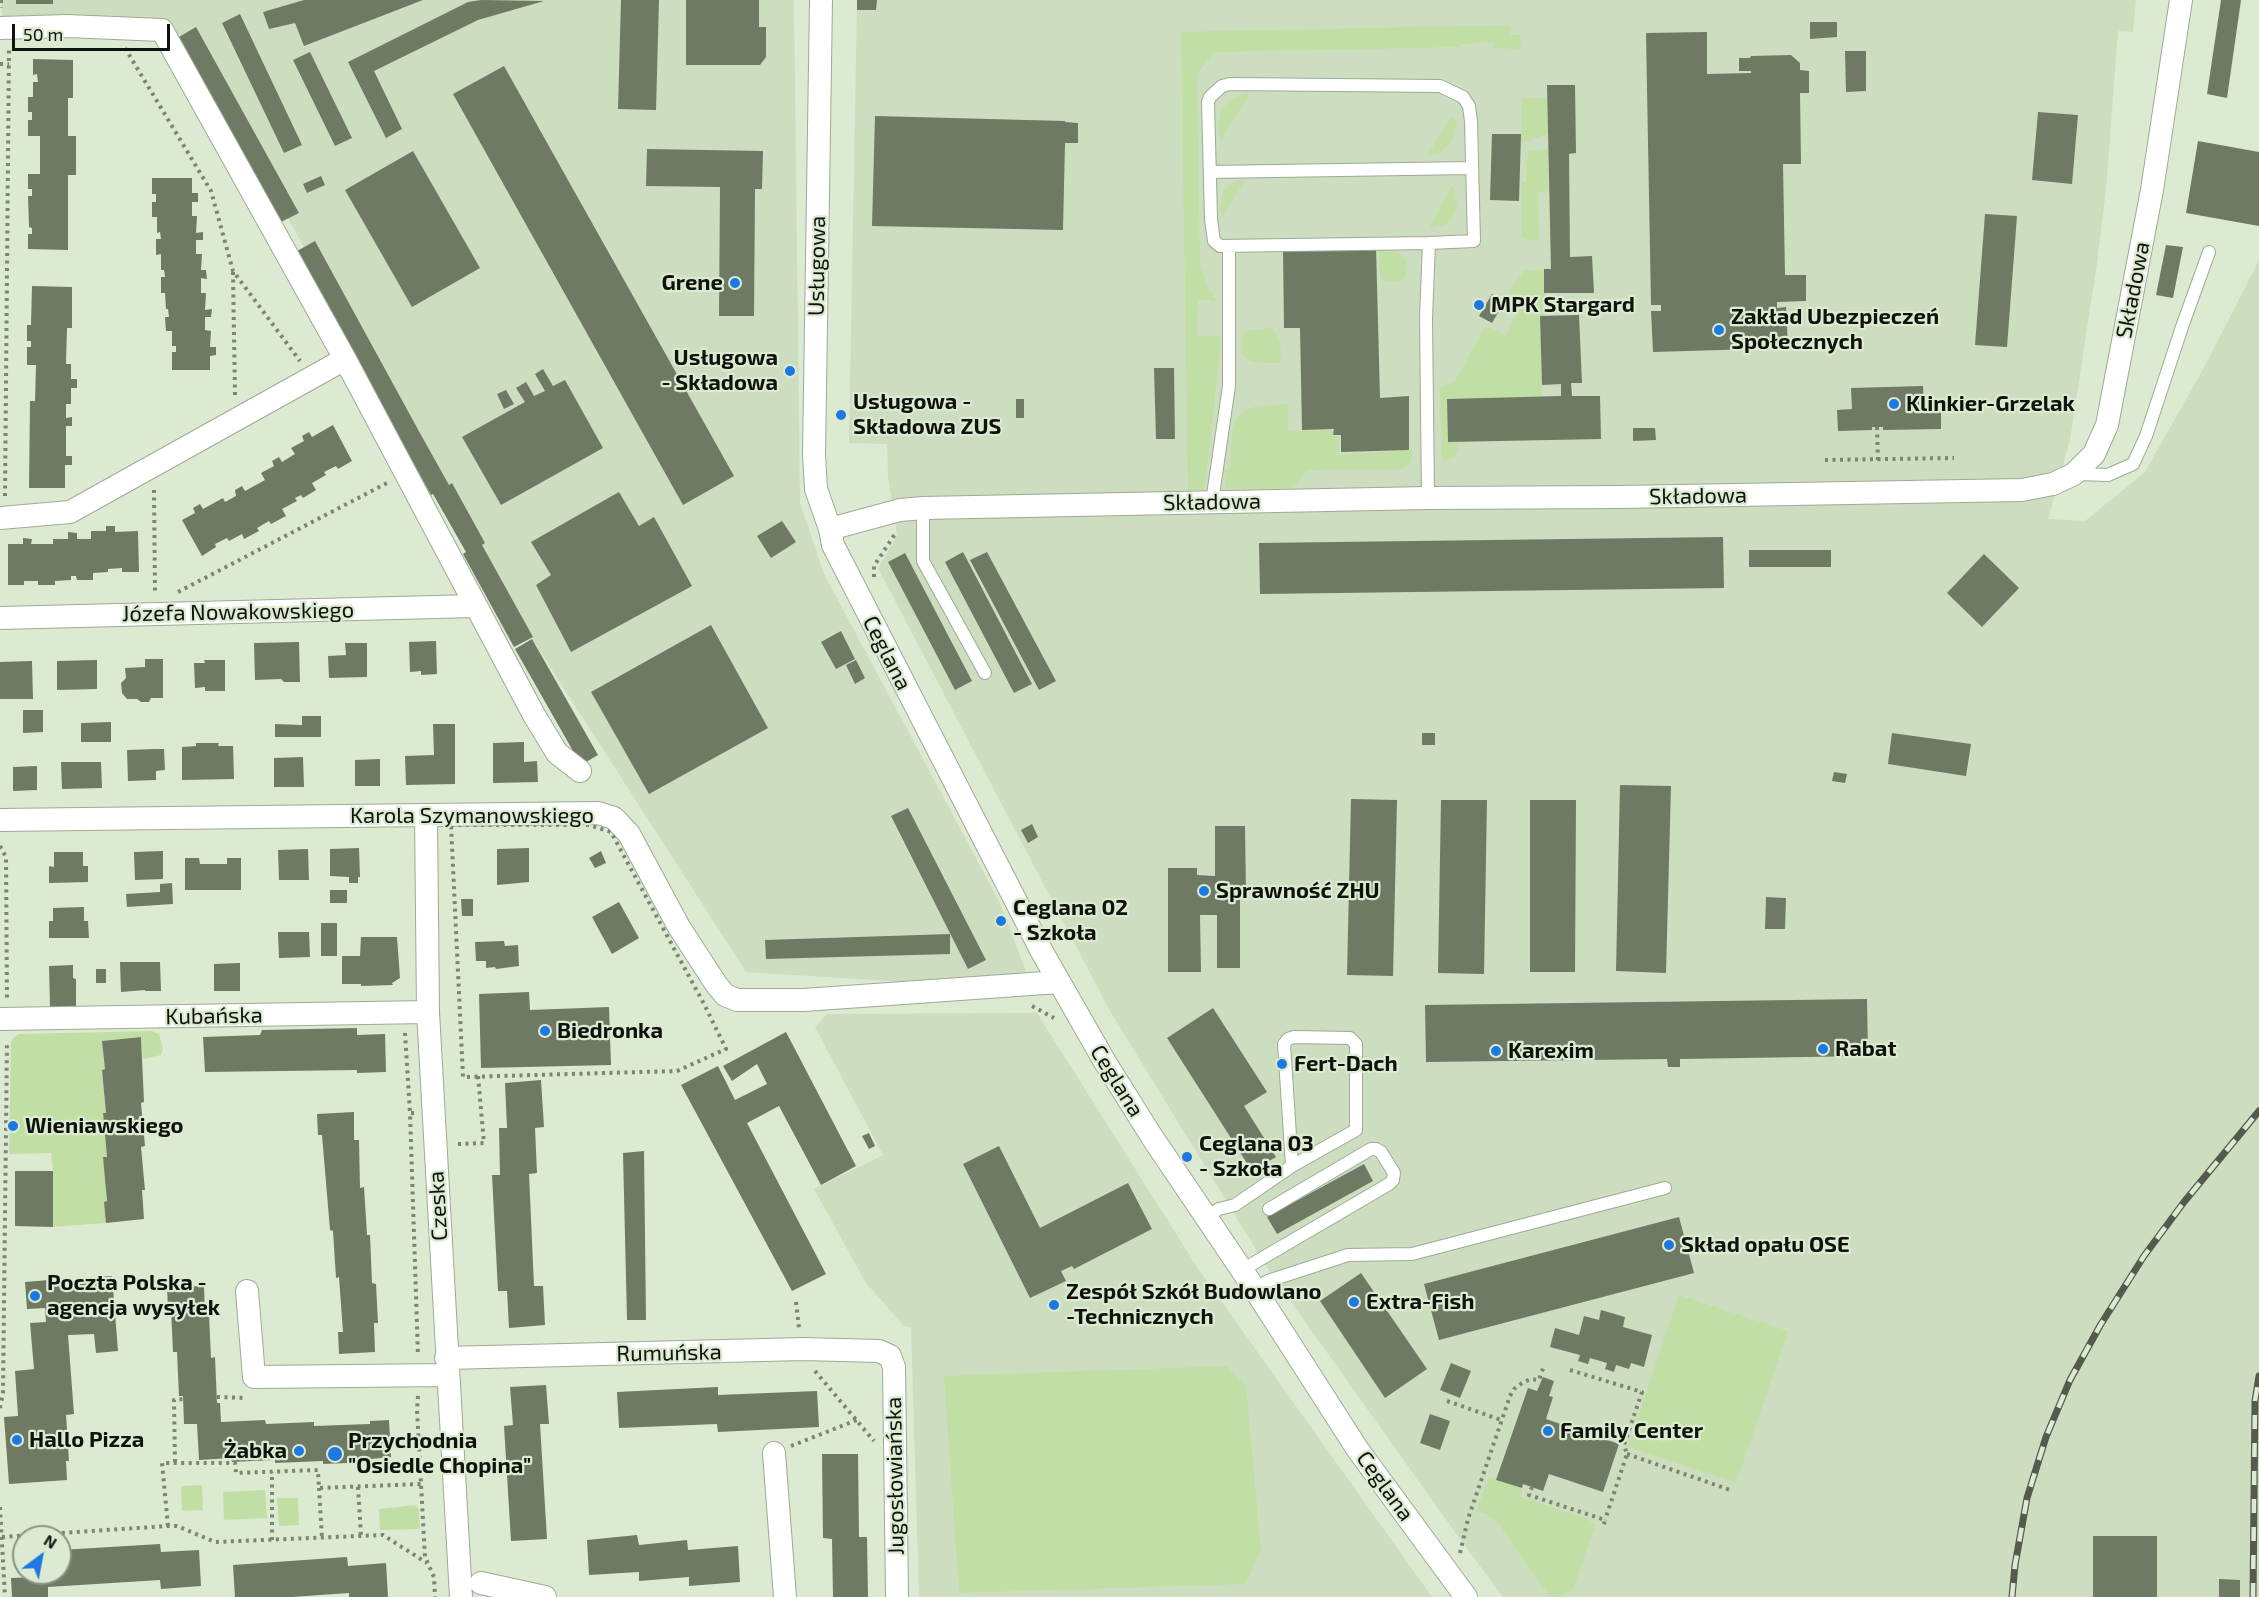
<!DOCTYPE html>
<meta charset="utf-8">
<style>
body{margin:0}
#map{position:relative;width:2259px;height:1597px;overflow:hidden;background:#ddead2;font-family:"Exo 2",sans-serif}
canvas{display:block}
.north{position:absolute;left:12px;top:1525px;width:60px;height:60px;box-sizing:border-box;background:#ddead2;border:2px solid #8b9483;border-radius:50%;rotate:32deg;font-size:16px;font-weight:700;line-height:24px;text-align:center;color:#0f130c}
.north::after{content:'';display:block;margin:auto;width:21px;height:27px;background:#1e78e1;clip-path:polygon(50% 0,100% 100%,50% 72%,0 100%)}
.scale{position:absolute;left:12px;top:24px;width:158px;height:27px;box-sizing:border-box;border:3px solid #0f130c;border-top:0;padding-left:8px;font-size:18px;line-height:21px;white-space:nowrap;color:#0f130c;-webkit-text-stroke:4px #ddead2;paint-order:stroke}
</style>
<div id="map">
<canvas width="2259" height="1597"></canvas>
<div class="north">N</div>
<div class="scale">50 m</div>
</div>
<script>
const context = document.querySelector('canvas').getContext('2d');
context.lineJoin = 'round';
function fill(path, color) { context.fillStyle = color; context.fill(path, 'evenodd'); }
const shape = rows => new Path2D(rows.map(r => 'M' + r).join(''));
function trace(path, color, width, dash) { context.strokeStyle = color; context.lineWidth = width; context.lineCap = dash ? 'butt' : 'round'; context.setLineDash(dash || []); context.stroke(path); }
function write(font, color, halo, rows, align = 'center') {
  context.font = font + ' "Exo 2",sans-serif'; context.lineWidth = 4.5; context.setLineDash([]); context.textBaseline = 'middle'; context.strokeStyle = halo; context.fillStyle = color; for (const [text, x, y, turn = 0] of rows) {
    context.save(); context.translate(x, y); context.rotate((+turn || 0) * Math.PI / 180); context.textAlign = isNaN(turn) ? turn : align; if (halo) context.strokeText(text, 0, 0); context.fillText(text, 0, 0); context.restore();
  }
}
const built = shape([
 [1,0,794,0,800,503,824,574,1000,903,1033,990,746,972,434,486,192,42,2,18],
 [857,0,2136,0,2133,32,2118,31,2106,190,2097,263,2070,440,2048,519,2085,521,2145,472,2207,362,2259,260,2259,1597,1503,1597,1452,1528,1271,1274,1110,1011,878,568,897,536,888,476,887,444,849,443],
 [1037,1013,1197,1267,1432,1597,919,1597,911,1327,904,1326,866,1283,814,1189,883,1155,815,1027,827,1014]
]);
const green = shape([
 [1509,25,1511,35,1520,35,1521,49,1492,48,1494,42,1460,44,1459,47,1214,52,1197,75,1200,261,1207,286,1217,301,1198,299,1197,336,1220,336,1220,351,1207,469,1203,490,1188,490,1181,32],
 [1245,93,1249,94,1221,141,1218,126,1221,111,1229,101],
 [1522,98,1547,98,1548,134,1521,143],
 [1451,117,1457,121,1452,140,1440,153,1427,156],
 [1548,149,1549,191,1538,192,1539,240,1531,240,1522,237,1522,182,1526,182,1526,165,1529,151],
 [1240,180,1245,180,1222,217,1220,208,1223,191,1234,182],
 [1451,186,1454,188,1457,204,1454,215,1446,224,1429,229],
 [1379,251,1398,252,1405,259,1408,267,1404,279,1397,282,1384,282,1380,273],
 [1544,269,1545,316,1540,316,1542,397,1447,399,1448,442,1458,442,1459,449,1456,457,1444,461,1442,458,1440,386,1455,381,1486,325,1506,336,1522,301,1508,292,1524,271],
 [1272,328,1280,340,1281,363,1260,363,1248,360,1240,350,1243,334,1248,330],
 [1288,404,1288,431,1333,430,1333,436,1338,436,1339,455,1413,450,1411,462,1401,469,1307,470,1297,485,1292,488,1226,489,1224,469,1230,469,1232,434,1236,420,1244,411,1257,406],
 [152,1031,159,1034,163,1049,161,1055,143,1059,141,1037,102,1041,105,1069,102,1070,106,1113,103,1114,107,1157,106,1223,53,1227,53,1171,51,1153,9,1154,11,1042,14,1037,19,1034],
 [1679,1295,1788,1331,1736,1483,1628,1447],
 [1227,1366,1246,1386,1261,1551,1245,1584,959,1593,944,1376],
 [1489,1477,1522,1488,1520,1497,1587,1519,1593,1523,1595,1526,1573,1589,1570,1591,1558,1597,1549,1595,1496,1520,1486,1514,1476,1512],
 [202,1485,203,1510,182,1511,181,1486],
 [265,1490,267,1518,224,1520,223,1492],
 [298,1498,299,1525,279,1526,277,1498],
 [415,1505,419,1509,420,1529,380,1530,379,1509]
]);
const building = shape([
 [16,0,53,0,53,4,16,4],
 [304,0,423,0,304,46,295,23,269,29,263,12],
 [481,0,544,1,478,20,374,71,402,129,386,138,348,62,468,2],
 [621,0,659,0,656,110,618,109],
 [686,0,759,0,759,27,766,27,766,57,760,65,686,65],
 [857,0,877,0,876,10,857,10],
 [2221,0,2241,0,2227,98,2207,94],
 [240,14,302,145,284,153,222,23],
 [1810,22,1837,22,1837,37,1810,39],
 [196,27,299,213,281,222,179,37],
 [1707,32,1707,74,1751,73,1751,71,1739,71,1739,58,1750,58,1751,56,1791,55,1800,63,1800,70,1809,71,1809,93,1800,93,1801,164,1783,164,1785,275,1806,275,1806,301,1777,302,1777,308,1786,307,1788,348,1653,352,1651,311,1661,311,1661,305,1651,305,1646,33],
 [1845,51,1866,51,1866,91,1846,92],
 [310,52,352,138,335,146,293,60],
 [33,59,73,60,73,98,68,98,68,136,76,136,76,175,68,175,68,250,28,249,28,234,32,234,32,228,29,227,28,196,32,196,32,189,28,189,28,174,40,174,40,136,28,136,28,120,32,120,32,112,28,112,28,97,33,97,33,82,38,82,37,74,33,75],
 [504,66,734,476,683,505,453,94],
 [1547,85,1575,85,1576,153,1569,154,1570,257,1592,256,1594,293,1544,293,1544,269,1551,269],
 [2038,112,2078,115,2072,184,2032,180],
 [875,116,1065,121,1065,122,1078,123,1078,143,1065,143,1063,230,872,226],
 [1492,134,1521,134,1519,201,1490,200],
 [2198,141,2259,152,2259,226,2186,213],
 [647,149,763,151,762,189,755,189,754,316,719,316,720,187,646,186],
 [413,151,480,268,412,307,345,190],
 [321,176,325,185,307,193,303,184],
 [152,178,192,178,192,193,198,193,198,202,192,202,192,216,197,216,196,233,203,232,203,240,196,240,196,254,202,254,201,270,206,270,207,279,201,278,201,293,206,293,205,310,212,309,211,317,205,317,205,330,211,331,210,347,216,347,216,355,210,356,210,370,172,370,172,352,176,352,176,346,172,346,172,331,166,331,165,317,169,317,168,309,166,309,165,293,161,293,161,277,165,277,164,270,161,270,161,254,156,255,156,239,161,239,160,232,157,233,157,217,152,217,152,202,156,202,156,194,152,194],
 [1985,214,2017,216,2007,347,1975,345],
 [315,241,421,435,449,485,452,483,485,543,482,545,533,637,514,647,463,554,466,552,433,494,431,495,297,251],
 [2166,245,2183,247,2173,298,2156,295],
 [1376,247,1380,398,1409,396,1409,450,1341,452,1341,435,1333,435,1334,429,1302,430,1300,328,1284,328,1283,250],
 [32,286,72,287,72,328,67,328,66,364,71,364,71,379,77,379,77,388,71,388,71,404,66,404,66,418,72,417,72,426,66,426,66,456,72,456,72,465,65,465,65,488,29,488,30,401,35,401,36,365,27,365,27,347,31,347,31,341,27,341,27,325,31,325],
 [1492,294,1505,301,1492,323,1479,316],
 [1579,315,1582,383,1571,383,1572,396,1600,396,1601,439,1448,442,1447,399,1561,396,1561,384,1542,385,1540,316],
 [1154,368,1174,368,1175,439,1156,439],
 [543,369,553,386,565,380,603,448,501,505,462,437,525,402,516,388,526,382,534,396,545,391,535,374],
 [1923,386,1924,408,1941,407,1941,429,1883,430,1883,427,1872,427,1872,430,1838,431,1837,410,1852,409,1851,388],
 [506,390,514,404,504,409,497,394],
 [1016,399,1024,399,1024,418,1016,418],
 [333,425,352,461,338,469,336,466,324,472,326,475,312,483,316,490,303,498,301,495,295,498,297,501,282,509,286,516,271,524,269,521,257,528,259,531,244,539,242,534,229,541,227,538,215,544,216,547,202,556,182,520,195,513,193,508,200,504,203,509,223,498,225,502,236,496,235,490,242,486,245,491,265,480,261,473,274,466,272,461,279,457,282,462,295,454,291,448,304,441,302,436,309,432,312,437],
 [1633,428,1655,428,1656,440,1633,441],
 [619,492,639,526,654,517,692,586,571,652,536,585,551,575,531,542],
 [782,521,796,542,771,558,757,536],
 [106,526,115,526,115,532,138,531,139,572,122,572,122,568,108,569,108,572,93,573,93,580,77,580,76,576,71,576,71,580,55,581,55,585,38,585,38,581,24,581,24,585,8,585,8,544,23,544,23,538,32,539,31,544,53,544,53,539,68,539,68,532,77,533,77,539,91,539,91,531,106,531],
 [1723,537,1724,588,1260,594,1259,543],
 [1749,550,1831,550,1831,567,1749,567],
 [963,552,1032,684,1014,693,945,562],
 [987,552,1056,681,1039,690,970,560],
 [905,553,972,681,955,690,888,562],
 [1984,554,2019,588,1982,627,1947,593],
 [711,625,768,728,649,794,591,692],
 [841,631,855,659,836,669,821,642],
 [532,639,598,755,581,765,515,649],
 [436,641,437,674,421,675,421,671,410,672,409,642],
 [299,642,300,682,284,682,281,679,255,680,254,643],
 [345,643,367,643,367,677,329,678,328,656,346,655],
 [145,659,163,659,163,698,151,698,149,702,141,702,137,699,127,699,122,693,121,683,126,678,125,668,145,667],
 [97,660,97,689,57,690,57,661],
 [204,660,225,660,225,691,205,691,205,687,195,688,194,663,205,663],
 [856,660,865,678,855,684,846,665],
 [32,661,33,699,0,699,0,662],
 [23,710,43,710,43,732,23,733],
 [302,716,321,716,321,737,275,737,275,724,302,725],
 [111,722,111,742,81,742,81,723],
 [433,724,455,724,455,784,406,785,405,756,434,755],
 [1422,733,1435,733,1435,745,1422,745],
 [1892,733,1971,744,1966,776,1888,764],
 [524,742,524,762,537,761,538,782,493,783,493,743],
 [196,743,219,743,218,746,233,746,234,779,182,780,182,747,196,746],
 [155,749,164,749,165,770,156,771,156,780,128,781,127,750],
 [303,757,304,787,274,787,274,758],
 [380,759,380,786,355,786,355,760],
 [61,762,101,762,102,788,62,789],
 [37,766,37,790,13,791,13,767],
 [1834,772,1847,774,1845,783,1832,781],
 [1620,785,1671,786,1666,973,1616,971],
 [1351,799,1397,800,1393,976,1347,975],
 [1441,800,1487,800,1484,974,1438,973],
 [1530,800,1576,800,1575,972,1530,972],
 [908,808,986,960,968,969,891,816],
 [1032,824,1038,837,1028,843,1021,830],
 [1215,826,1245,826,1246,894,1240,892,1240,968,1217,968,1217,915,1200,915,1201,972,1168,972,1168,868,1197,868,1197,875,1215,876],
 [359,848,360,877,358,877,358,883,349,883,349,877,330,876,330,849],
 [529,848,529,882,497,885,497,849],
 [308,849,309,880,279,880,278,850],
 [163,851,163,879,135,880,134,852],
 [601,851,606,863,595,868,589,858],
 [54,852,83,852,83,866,88,866,88,882,49,883,49,866,54,867],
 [185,858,199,858,200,864,227,864,227,858,241,858,241,890,185,890],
 [172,883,173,904,127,907,126,894,160,892,160,884],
 [330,890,347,890,347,903,330,903],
 [1766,897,1786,898,1785,929,1765,929],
 [461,899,473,899,473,916,462,916],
 [619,902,639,938,612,954,592,917],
 [84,907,84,921,88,921,89,938,49,938,49,921,53,921,53,908],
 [321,923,337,923,337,956,321,956],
 [278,932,309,932,310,957,279,958],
 [950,934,950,954,766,959,765,940],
 [361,937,397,937,400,978,392,983,393,985,361,986,361,984,342,984,342,956,360,956],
 [504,941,505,946,518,945,519,966,496,969,495,967,486,968,486,961,476,961,475,942],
 [120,962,160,962,161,991,145,991,145,990,121,992],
 [240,963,240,991,214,991,214,964],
 [73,965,73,978,76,979,76,1006,50,1007,49,966],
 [96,969,106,969,106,983,96,983],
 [529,992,530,1010,609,1007,611,1065,481,1068,479,994],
 [1867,999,1868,1056,1680,1059,1680,1067,1668,1067,1667,1059,1426,1062,1425,1005],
 [1213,1008,1267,1092,1244,1106,1276,1157,1252,1171,1167,1038],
 [357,1028,357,1035,385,1034,386,1072,357,1073,357,1070,205,1072,203,1037,260,1035,262,1030],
 [786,1032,856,1166,821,1185,779,1106,747,1123,826,1274,792,1291,681,1085,718,1066,735,1100,767,1084,757,1064,732,1081,723,1066],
 [141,1037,144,1102,141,1103,145,1146,141,1147,145,1190,142,1190,144,1219,106,1223,104,1202,107,1201,103,1157,107,1157,103,1113,106,1113,102,1070,105,1069,102,1041],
 [541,1080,544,1127,535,1128,537,1173,529,1174,534,1286,543,1286,545,1325,509,1328,507,1291,498,1291,492,1175,500,1175,499,1128,507,1128,505,1083],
 [354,1112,354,1140,359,1140,360,1188,364,1187,367,1235,370,1235,372,1283,376,1284,378,1323,374,1323,375,1352,339,1354,338,1332,343,1332,339,1277,336,1278,333,1231,330,1230,322,1135,318,1135,317,1114],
 [869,1133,875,1146,869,1149,862,1136],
 [999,1146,1040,1228,1128,1183,1152,1229,1074,1269,1072,1266,1061,1271,1066,1281,1030,1298,963,1164],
 [644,1151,646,1320,627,1320,623,1153],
 [1364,1164,1373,1181,1277,1234,1267,1217],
 [15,1171,53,1171,53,1227,15,1226],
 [1679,1217,1694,1273,1439,1340,1424,1284],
 [1361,1273,1427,1369,1385,1398,1320,1301],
 [112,1276,118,1351,96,1353,94,1334,68,1335,74,1414,66,1415,69,1461,66,1461,67,1480,9,1484,4,1417,18,1416,15,1371,34,1369,30,1323,46,1322,45,1308,27,1309,25,1282,61,1279,62,1283,98,1281,98,1277],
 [204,1286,205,1314,209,1314,211,1358,215,1357,217,1403,220,1403,221,1422,265,1420,266,1424,314,1422,314,1426,370,1424,370,1421,389,1420,391,1457,371,1459,372,1462,323,1464,323,1461,275,1463,275,1460,232,1462,231,1458,199,1460,197,1424,184,1424,183,1396,179,1396,177,1352,173,1352,171,1309,168,1309,167,1287],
 [1601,1310,1625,1317,1623,1327,1652,1335,1644,1367,1631,1363,1629,1369,1616,1365,1614,1372,1605,1369,1607,1363,1590,1358,1588,1364,1578,1361,1580,1355,1550,1347,1555,1328,1579,1335,1584,1316,1599,1320],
 [1451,1363,1471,1371,1460,1398,1440,1390],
 [1543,1377,1554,1381,1549,1396,1553,1397,1546,1419,1619,1444,1603,1492,1549,1474,1543,1491,1523,1484,1522,1488,1496,1480,1528,1388,1537,1391],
 [546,1385,549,1424,540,1424,547,1539,511,1541,504,1426,513,1425,510,1387],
 [718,1387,718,1395,817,1391,819,1427,718,1432,717,1424,619,1428,617,1392],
 [1430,1414,1450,1421,1440,1450,1420,1443],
 [822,1454,858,1454,859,1537,867,1537,868,1597,833,1597,832,1539,823,1538],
 [637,1535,639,1545,687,1540,688,1550,738,1546,740,1582,689,1586,689,1577,639,1581,639,1572,589,1575,587,1540],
 [2093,1536,2157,1536,2157,1597,2093,1597],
 [160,1544,161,1552,199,1550,201,1586,161,1589,160,1580,48,1587,48,1597,12,1597,11,1578,46,1577,46,1573,60,1573,60,1550],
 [347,1557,348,1566,386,1563,388,1597,349,1597,349,1593,292,1597,235,1597,233,1565],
 [2219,1579,2240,1580,2240,1597,2219,1597]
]);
const path = shape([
 [1,0,1,8],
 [125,48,211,191,233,271,300,361],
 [0,64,9,64],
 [233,272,235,396],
 [1877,427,1878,460],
 [1825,460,1954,458],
 [154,490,155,594],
 [5,496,9,47],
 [874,577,874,566,895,534],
 [178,592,387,483],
 [451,825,589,825,611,832,704,1004,726,1049,677,1071,463,1077,451,825],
 [0,846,6,857,7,1000],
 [1032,1006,1054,1018],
 [405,1033,410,1113],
 [414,1113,410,1113,418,1356],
 [458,1144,484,1143,478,1076],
 [796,1302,799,1328],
 [1570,1370,1642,1392,1624,1445,1627,1454,1605,1520],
 [815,1371,874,1441],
 [418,1396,417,1410,425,1557,434,1577,435,1597],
 [217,1397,247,1398],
 [1447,1401,1501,1420],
 [0,1408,3,1393,7,1041],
 [791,1446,857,1420],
 [1627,1454,1733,1491],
 [175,1462,174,1400,183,1399],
 [358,1487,361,1536],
 [1532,1487,1529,1495,1605,1520,1603,1528],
 [319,1488,322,1538],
 [0,1507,5,1597],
 [168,1526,162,1463,235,1463,236,1473,318,1470,319,1488,421,1484],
 [2,1537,168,1526,177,1526,215,1542,383,1535,427,1563],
 [272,1540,272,1472],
 [1460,1553,1468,1519,1510,1396,1514,1389,1522,1383,1531,1379,1539,1380,1544,1366]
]);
const lane = shape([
 [1210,172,1471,168],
 [2075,474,2108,475,2133,464,2146,436,2183,324,2209,252],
 [1428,498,1426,318,1429,243,1220,246,1214,241,1211,219,1208,102,1210,97,1222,86,1230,84,1440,86,1463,97,1469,106,1471,121,1474,241,1429,243],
 [1212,502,1229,386,1229,246],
 [923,508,923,561,985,673],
 [1206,1217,1219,1209,1235,1205,1292,1166,1284,1044,1288,1039,1294,1037,1350,1038,1356,1044,1356,1130,1292,1166],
 [1242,1270,1389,1184,1393,1180,1394,1173,1381,1152,1376,1149,1371,1149,1269,1209],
 [1254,1288,1268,1281,1348,1255,1412,1254,1665,1188]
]);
const street = shape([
 [821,0,814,454,816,489,830,529,833,545,1041,950,1105,1062,1152,1137,1254,1288,1358,1450,1466,1597],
 [0,28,67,26,162,30,345,359,534,715,557,753,580,771],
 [0,518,70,512,345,359],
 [830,529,900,510,923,508,1428,498,1620,497,2022,490,2053,484,2074,474,2094,454,2107,425,2152,190,2181,0],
 [0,618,475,606],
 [426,815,428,1012,461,1597],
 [0,820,598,813,614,818,629,834,679,927,716,984,725,995,737,1000,804,1000,1059,982],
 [0,1019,428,1012],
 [247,1291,254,1377,447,1375],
 [446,1358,803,1349,879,1351,890,1356,894,1367,897,1597],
 [774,1453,785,1597],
 [481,1583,545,1597]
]);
const rail = shape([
 [2012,1597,2015,1565,2027,1498,2046,1437,2070,1380,2101,1324,2144,1256,2184,1202,2259,1111],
 [2253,1597,2255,1401,2259,1376]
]);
const markers = [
 [735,283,6,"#1e78e1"],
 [1479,305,6,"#1e78e1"],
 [1719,330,6,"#1e78e1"],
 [790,371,6,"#1e78e1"],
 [1894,404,6,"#1e78e1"],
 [841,415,6,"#1e78e1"],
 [1204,891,6,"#1e78e1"],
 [1001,921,6,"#1e78e1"],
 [545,1031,6,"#1e78e1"],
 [1823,1049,6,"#1e78e1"],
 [1496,1051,6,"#1e78e1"],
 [1282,1064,6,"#1e78e1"],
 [13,1126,6,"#1e78e1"],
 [1187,1157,6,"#1e78e1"],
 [1669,1245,6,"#1e78e1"],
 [35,1296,6,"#1e78e1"],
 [1354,1302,6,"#1e78e1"],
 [1054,1305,6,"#1e78e1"],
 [1548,1431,6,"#1e78e1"],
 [17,1440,6,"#1e78e1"],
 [299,1451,6,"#1e78e1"],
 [335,1454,8,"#1e78e1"]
];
const streetNames = [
 ["Usługowa",817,266,-89],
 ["Składowa",2133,290,-79],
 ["Składowa",1698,496,-1],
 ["Składowa",1212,502,-1],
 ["Józefa Nowakowskiego",238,612,-1],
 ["Ceglana",887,653,63],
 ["Karola Szymanowskiego",472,816],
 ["Kubańska",214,1016,-1],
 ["Ceglana",1117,1081,58],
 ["Czeska",438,1206,-93],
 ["Rumuńska",669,1353,-1],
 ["Jugosłowiańska",895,1476,-91],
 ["Ceglana",1385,1486,54]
];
const poiNames = [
 ["Grene",723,283,"right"],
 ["MPK Stargard",1491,305],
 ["Zakład Ubezpieczeń",1731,317],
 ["Społecznych",1731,342],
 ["Usługowa",778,358,"right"],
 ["- Składowa",778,383,"right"],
 ["Usługowa -",853,402],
 ["Składowa ZUS",853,427],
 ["Klinkier-Grzelak",1906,404],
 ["Sprawność ZHU",1216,891],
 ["Ceglana 02",1013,908],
 ["- Szkoła",1013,933],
 ["Biedronka",557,1031],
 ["Rabat",1835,1049],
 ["Karexim",1508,1051],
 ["Fert-Dach",1294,1064],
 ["Wieniawskiego",25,1126],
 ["Ceglana 03",1199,1144],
 ["- Szkoła",1199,1169],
 ["Skład opału OSE",1681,1245],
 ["Poczta Polska -",47,1283],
 ["agencja wysyłek",47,1308],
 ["Zespół Szkół Budowlano",1066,1292],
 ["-Technicznych",1066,1317],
 ["Extra-Fish",1366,1302],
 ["Family Center",1560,1431],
 ["Hallo Pizza",29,1440],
 ["Przychodnia",348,1441],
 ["\"Osiedle Chopina\"",348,1466],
 ["Żabka",287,1451,"right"]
];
fill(built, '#cdddbf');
fill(green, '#c1dfa4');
fill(building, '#6f7a65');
trace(lane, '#9eaa94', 14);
trace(street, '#9eaa94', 24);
trace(path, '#7c8474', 4, [3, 4.5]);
trace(lane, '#fff', 12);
trace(street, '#fff', 22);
trace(rail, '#545b4e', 7);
trace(rail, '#ddead2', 4.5, [14]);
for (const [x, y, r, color] of markers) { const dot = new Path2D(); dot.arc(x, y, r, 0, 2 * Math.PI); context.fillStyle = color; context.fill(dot); trace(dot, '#ddead2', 2); }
write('22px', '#0f130c', '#ddead2', streetNames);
write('bold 22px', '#0f130c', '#ddead2', poiNames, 'left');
</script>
